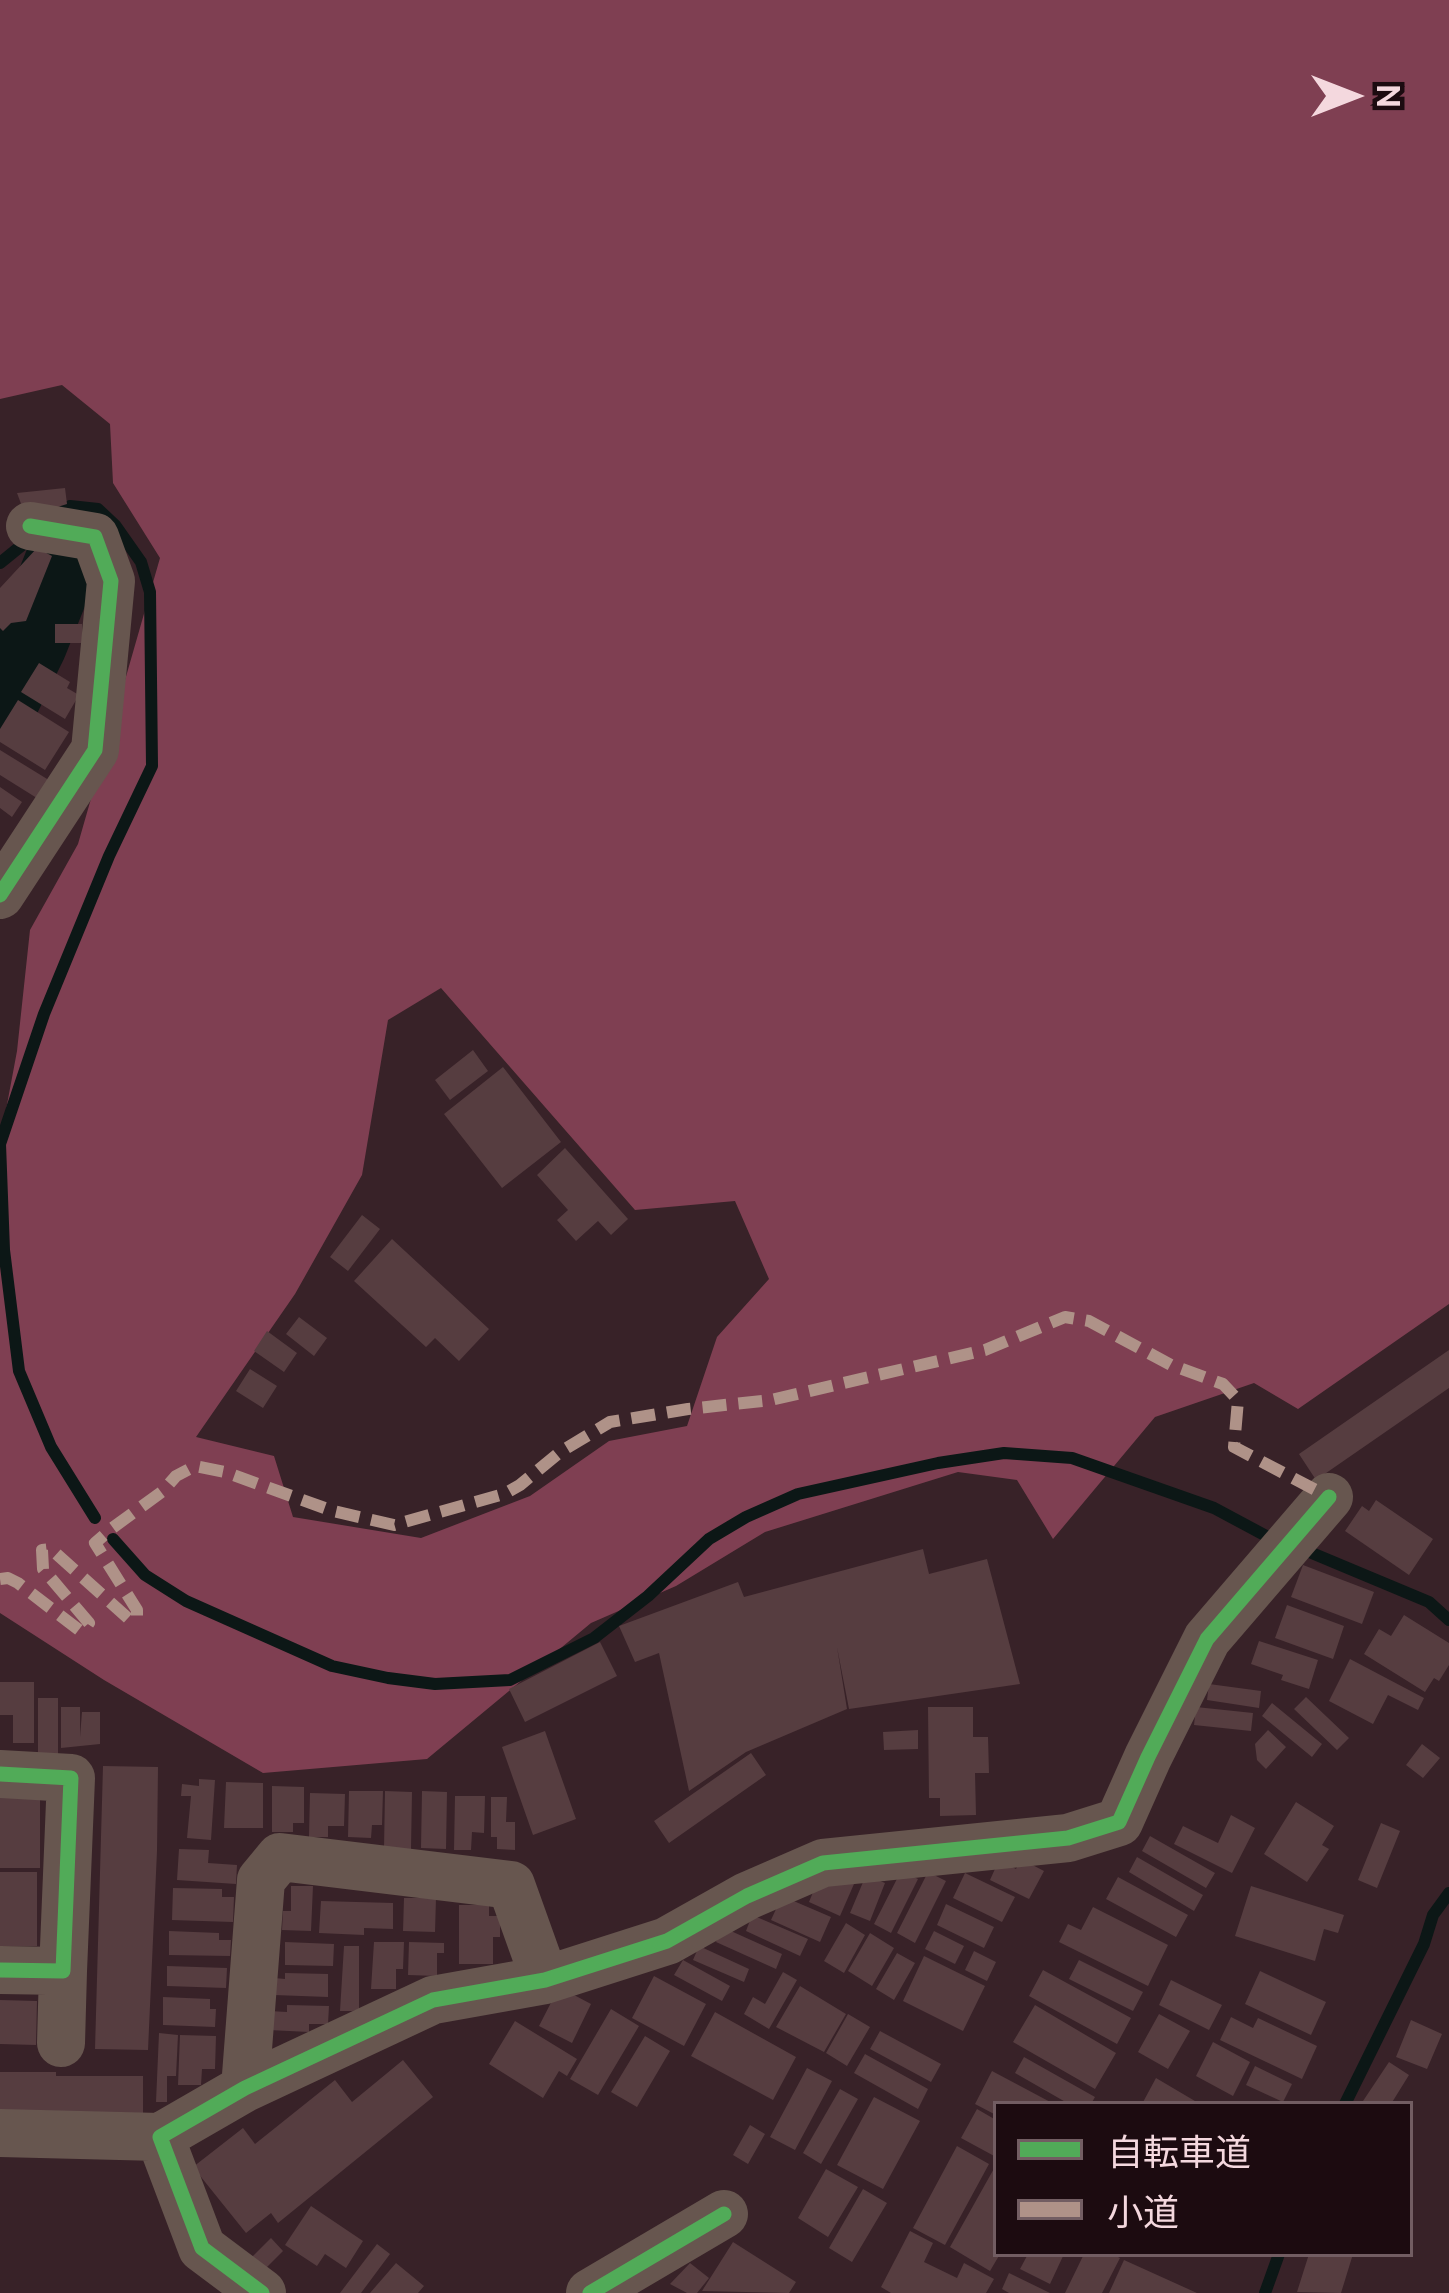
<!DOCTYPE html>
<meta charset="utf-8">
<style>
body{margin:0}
#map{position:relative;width:1449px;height:2293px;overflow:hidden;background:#382228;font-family:Ubuntu,"Noto Sans JP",sans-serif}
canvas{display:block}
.legend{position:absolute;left:993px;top:2101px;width:420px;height:156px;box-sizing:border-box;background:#1c0b10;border:3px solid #725d62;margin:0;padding:15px 21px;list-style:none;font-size:36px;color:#f4d8de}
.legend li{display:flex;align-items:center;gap:24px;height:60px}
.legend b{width:60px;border:3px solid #725d62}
.north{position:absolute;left:1293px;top:36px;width:120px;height:120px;-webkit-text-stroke:9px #1c0b10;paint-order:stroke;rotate:90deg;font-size:33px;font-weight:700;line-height:48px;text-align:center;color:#f4d8de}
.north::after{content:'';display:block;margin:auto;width:42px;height:54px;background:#f4d8de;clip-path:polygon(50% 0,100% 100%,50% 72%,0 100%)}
</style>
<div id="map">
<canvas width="1449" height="2293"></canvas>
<ul class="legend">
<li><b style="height:15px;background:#51ab58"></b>自転車道</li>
<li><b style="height:15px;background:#af9288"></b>小道</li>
</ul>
<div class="north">N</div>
</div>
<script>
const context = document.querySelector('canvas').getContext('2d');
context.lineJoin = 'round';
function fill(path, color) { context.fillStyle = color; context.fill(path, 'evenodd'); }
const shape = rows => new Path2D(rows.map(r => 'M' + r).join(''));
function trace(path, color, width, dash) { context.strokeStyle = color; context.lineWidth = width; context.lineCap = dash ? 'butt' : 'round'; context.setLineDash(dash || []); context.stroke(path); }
const forest = shape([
 [0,0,1449,0,1449,1304,1298,1409,1254,1383,1155,1417,1053,1539,1017,1480,958,1472,765,1532,676,1586,591,1623,427,1759,263,1773,104,1680,0,1613,0,1142,17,1051,30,930,78,844,160,558,113,483,110,424,62,385,0,399],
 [441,988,635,1210,735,1201,769,1279,717,1337,687,1426,609,1441,530,1496,421,1538,293,1517,274,1456,196,1437,295,1294,362,1175,388,1020]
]);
const stream = shape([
 [57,516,70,506,98,509,115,525,141,562,150,592,152,766,109,856,44,1014,0,1144,4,1250,19,1371,51,1447,95,1518],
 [0,563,32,537],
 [113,1539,145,1575,186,1601,332,1666,388,1678,435,1684,510,1680,594,1638,648,1596,709,1539,746,1517,798,1494,938,1463,1004,1453,1072,1458,1214,1508,1270,1538],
 [1307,1551,1429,1602,1449,1620],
 [1345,2104,1424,1944,1433,1915,1449,1893],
 [1265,2293,1279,2254]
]);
const river = shape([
 [0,704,30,643,65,555]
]);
const building = shape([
 [65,488,67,504,26,517,17,493],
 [37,548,52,556,26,621,11,623,3,631,0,628,0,588],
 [55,624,82,624,82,643,55,643],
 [39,663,70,682,67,688,79,695,65,719,21,692],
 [18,700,69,732,45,770,0,742,0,729],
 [0,750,52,782,40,800,0,775],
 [0,787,22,802,12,817,0,808],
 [473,1050,488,1071,450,1100,435,1080],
 [503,1067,561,1142,502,1188,444,1114],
 [565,1148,628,1219,611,1235,598,1221,576,1241,557,1220,568,1210,537,1175],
 [362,1215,380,1229,348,1271,330,1257],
 [392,1239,489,1329,459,1361,435,1338,426,1347,354,1281],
 [299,1317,327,1338,314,1356,286,1334],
 [267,1331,297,1353,284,1372,254,1351],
 [1449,1350,1449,1388,1316,1480,1299,1454],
 [250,1369,277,1386,263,1408,236,1391],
 [1376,1500,1433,1539,1409,1575,1345,1531,1362,1506,1369,1511],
 [923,1549,929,1574,987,1559,1020,1684,849,1709,837,1647,847,1709,746,1752,689,1791,659,1653,635,1662,619,1626,738,1582,744,1597],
 [1303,1565,1374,1592,1362,1624,1291,1597],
 [1287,1605,1344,1626,1333,1659,1275,1638],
 [1404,1615,1449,1643,1449,1665,1439,1681,1434,1678,1425,1692,1364,1654,1379,1629,1391,1636],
 [1259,1641,1318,1660,1309,1689,1281,1680,1283,1675,1251,1664],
 [600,1642,617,1676,525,1722,509,1689],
 [1350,1659,1424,1698,1418,1710,1388,1695,1373,1724,1329,1701],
 [0,1682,34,1682,34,1743,13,1743,13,1715,0,1715],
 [1209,1684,1261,1691,1259,1708,1207,1700],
 [1306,1697,1349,1738,1337,1750,1294,1709],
 [38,1698,58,1698,58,1754,38,1754],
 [1272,1703,1322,1744,1312,1757,1262,1716],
 [61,1707,80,1707,80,1737,82,1712,100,1712,100,1744,61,1748],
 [928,1707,973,1707,973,1737,988,1737,989,1773,975,1773,976,1815,940,1816,940,1798,929,1798],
 [1196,1707,1253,1713,1251,1731,1194,1725],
 [918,1730,918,1749,884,1750,883,1732],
 [1268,1730,1286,1747,1266,1769,1257,1760,1255,1744],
 [545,1731,576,1819,533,1835,502,1747],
 [1422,1744,1440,1758,1423,1778,1406,1765],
 [751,1753,766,1775,669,1843,654,1821],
 [103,1766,158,1767,157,1851,148,2050,95,2049],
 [199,1779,215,1780,211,1840,187,1838,191,1796,181,1796,182,1784,199,1786],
 [226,1782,263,1783,263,1828,224,1828],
 [272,1786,304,1787,304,1823,293,1823,293,1832,272,1832],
 [349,1791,383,1791,382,1825,372,1825,371,1838,348,1837],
 [385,1791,412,1792,411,1849,384,1849],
 [422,1791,447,1792,446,1849,421,1848],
 [310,1793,345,1794,344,1826,328,1826,328,1837,309,1837],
 [455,1796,485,1796,484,1833,472,1832,471,1850,454,1850],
 [491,1797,507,1797,506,1822,515,1822,515,1850,497,1849,497,1837,491,1837],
 [0,1798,40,1798,40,1868,0,1868],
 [1296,1802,1334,1826,1322,1845,1329,1849,1307,1882,1264,1854],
 [1231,1815,1255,1828,1232,1873,1174,1844,1183,1826,1218,1843],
 [1381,1823,1400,1831,1377,1888,1358,1880],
 [1150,1836,1215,1873,1206,1888,1142,1851],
 [179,1849,209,1850,208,1863,237,1865,236,1884,177,1880],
 [1137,1857,1203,1895,1194,1911,1129,1872],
 [1021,1859,1044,1871,1029,1899,990,1880,999,1860,1016,1869],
 [901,1871,918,1879,891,1933,874,1924],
 [0,1872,37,1872,37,1946,0,1946],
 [928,1872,946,1881,915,1943,897,1933],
 [965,1873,1015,1897,1002,1922,953,1898],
 [866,1875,885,1883,870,1921,850,1913],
 [834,1876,854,1884,840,1916,809,1902,818,1880],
 [1118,1877,1188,1915,1176,1937,1106,1899],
 [291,1886,313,1886,311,1931,282,1930,283,1911,291,1911],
 [1251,1886,1344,1915,1338,1933,1324,1929,1315,1961,1235,1936],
 [173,1888,222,1889,222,1897,234,1897,233,1922,172,1920],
 [782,1896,831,1917,820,1942,771,1920],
 [404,1898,436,1898,435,1932,403,1931],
 [321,1901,393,1903,393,1929,364,1928,364,1935,319,1933],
 [946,1904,994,1927,984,1948,937,1925],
 [459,1905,489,1905,489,1916,500,1916,500,1937,493,1937,493,1964,459,1964],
 [1093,1907,1168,1945,1148,1986,1059,1942,1068,1924,1081,1930],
 [752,1915,808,1939,800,1956,746,1931],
 [846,1923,865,1935,844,1973,824,1961],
 [722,1927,782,1954,776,1969,716,1942],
 [169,1931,219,1933,219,1940,231,1940,230,1956,169,1955],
 [934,1931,964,1946,955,1964,925,1949],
 [870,1933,894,1948,872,1986,848,1971],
 [285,1942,334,1944,333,1966,285,1965],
 [374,1942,404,1942,403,1969,396,1969,396,1989,371,1989],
 [409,1942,444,1943,444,1953,437,1953,437,1976,408,1975],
 [344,1946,359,1946,359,2010,352,2011,340,2011],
 [699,1946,749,1969,744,1982,693,1960],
 [974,1951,996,1962,987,1981,965,1970],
 [897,1953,915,1963,894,2000,876,1989],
 [924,1956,985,1986,963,2031,903,2001],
 [683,1960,730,1986,722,2001,674,1975],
 [1079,1960,1143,1992,1133,2011,1069,1979],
 [167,1966,227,1968,226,1988,167,1986],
 [1043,1970,1131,2018,1117,2044,1029,1996],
 [1260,1971,1326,2002,1311,2035,1245,2004],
 [783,1972,797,1980,769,2029,744,2014,753,1997,765,2004],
 [285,1973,328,1974,328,1997,274,1995,274,1978,285,1979],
 [654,1976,706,2004,684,2046,632,2018],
 [1171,1980,1222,2005,1209,2030,1159,2005],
 [800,1986,846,2014,824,2052,776,2027],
 [559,1987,591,2004,572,2043,539,2026],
 [163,1997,210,1999,210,2009,216,2009,215,2027,163,2025],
 [0,2000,37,2001,36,2045,0,2044],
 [287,2005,329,2006,328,2024,309,2024,309,2032,269,2030,269,2011,287,2012],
 [1035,2005,1116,2053,1095,2089,1013,2042],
 [611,2009,639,2026,598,2095,570,2079],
 [715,2012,796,2057,773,2100,691,2056],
 [848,2014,870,2027,847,2066,826,2053],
 [1159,2014,1190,2031,1168,2069,1138,2052],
 [1231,2017,1253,2028,1258,2018,1317,2046,1302,2079,1220,2040],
 [1411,2020,1442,2034,1427,2069,1396,2057],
 [515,2021,577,2059,567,2076,559,2071,543,2098,489,2064],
 [880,2031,941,2064,931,2082,870,2049],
 [159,2033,178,2035,176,2076,167,2076,167,2102,156,2102],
 [180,2035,216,2036,215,2069,202,2069,201,2085,178,2085],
 [645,2036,670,2051,637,2107,611,2092],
 [1213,2042,1250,2062,1233,2096,1196,2076],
 [865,2054,928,2089,918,2109,854,2073],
 [1024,2057,1095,2097,1091,2104,1069,2104,1015,2073],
 [403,2060,433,2097,278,2223,271,2213,246,2233,193,2167,243,2128,255,2144,335,2080,352,2102],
 [1389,2062,1409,2075,1391,2104,1361,2104],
 [1255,2066,1292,2084,1283,2102,1246,2085],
 [807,2068,832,2081,795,2150,770,2137],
 [992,2071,1054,2104,996,2104,996,2115,975,2104],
 [0,2072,56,2072,56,2076,143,2076,143,2117,0,2114],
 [1156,2078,1200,2104,1142,2104],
 [840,2089,858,2099,821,2164,803,2153],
 [874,2097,920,2121,883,2189,837,2165],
 [977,2109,996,2120,996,2157,961,2138],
 [750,2125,765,2134,748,2164,733,2155],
 [957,2146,989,2164,945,2245,913,2228],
 [996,2165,996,2254,1000,2254,990,2271,950,2247],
 [826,2169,858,2187,828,2237,798,2218],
 [863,2189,887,2203,852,2262,829,2248],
 [311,2206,363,2241,346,2268,325,2254,317,2266,285,2245],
 [910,2231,933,2243,924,2262,957,2278,964,2263,994,2279,986,2293,891,2293,881,2287],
 [271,2238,283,2251,259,2275,247,2262],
 [733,2242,796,2282,789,2293,702,2291],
 [377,2244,390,2254,361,2293,340,2293],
 [1028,2254,1064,2254,1050,2284,1020,2269],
 [1084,2254,1112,2254,1120,2258,1102,2293,1065,2293],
 [1309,2254,1353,2254,1341,2293,1297,2292],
 [1124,2260,1197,2293,1109,2293],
 [396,2263,424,2286,418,2293,370,2293],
 [690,2263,709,2278,697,2293,687,2293,670,2284],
 [1009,2273,1050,2293,1009,2293,1002,2289]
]);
const street = shape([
 [0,895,95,750,111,581,95,537,30,526],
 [0,1774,71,1778,63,1971,0,1970],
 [61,2043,63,1971],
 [245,2088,261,1880,280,1857,511,1885,545,1980],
 [0,2133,160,2137],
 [262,2293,202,2248,160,2137,245,2088,433,2000,545,1980,667,1941,747,1896,823,1863,1068,1838,1119,1822,1148,1757,1207,1639,1329,1497],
 [590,2293,724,2214]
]);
const quiet = shape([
 [0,1579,8,1578,18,1583,79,1630,85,1629,89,1623,43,1569,42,1550,51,1549,130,1620,137,1617,137,1610,95,1543,111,1529,163,1491,176,1476,195,1466,225,1472,333,1511,394,1525,504,1494,520,1485,560,1452,610,1422,688,1409,771,1400,985,1350,1065,1317,1089,1321,1171,1365,1223,1384,1238,1400,1234,1447,1329,1497]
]);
const cycleway = shape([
 [0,895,95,750,111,581,95,537,30,526],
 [0,1774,71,1778,63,1971,0,1970],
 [262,2293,202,2248,160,2137,245,2088,433,2000,545,1980,667,1941,747,1896,823,1863,1068,1838,1119,1822,1148,1757,1207,1639,1329,1497],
 [590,2293,724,2214]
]);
fill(forest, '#7f3f52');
trace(stream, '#0c1716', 12);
trace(river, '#0c1716', 75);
fill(building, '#563d40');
trace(street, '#67564f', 48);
trace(quiet, '#af9288', 12, [24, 12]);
trace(cycleway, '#51ab58', 15);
</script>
